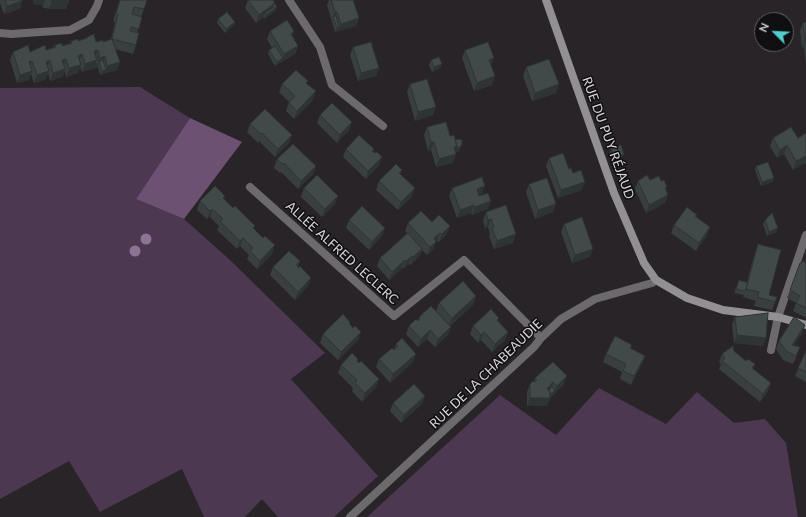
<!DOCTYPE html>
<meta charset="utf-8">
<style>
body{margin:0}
#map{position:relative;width:806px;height:517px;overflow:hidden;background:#282428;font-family:Lato,sans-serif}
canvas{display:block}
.north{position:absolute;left:754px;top:12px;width:40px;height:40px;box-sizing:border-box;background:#0f0e10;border:1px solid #5f5e60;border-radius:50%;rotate:294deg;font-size:11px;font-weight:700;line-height:16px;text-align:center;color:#d7d5d7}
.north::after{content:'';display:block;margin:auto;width:14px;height:18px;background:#52cdcc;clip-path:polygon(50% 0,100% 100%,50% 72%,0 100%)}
</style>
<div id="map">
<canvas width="806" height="517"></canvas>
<div class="north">N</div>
</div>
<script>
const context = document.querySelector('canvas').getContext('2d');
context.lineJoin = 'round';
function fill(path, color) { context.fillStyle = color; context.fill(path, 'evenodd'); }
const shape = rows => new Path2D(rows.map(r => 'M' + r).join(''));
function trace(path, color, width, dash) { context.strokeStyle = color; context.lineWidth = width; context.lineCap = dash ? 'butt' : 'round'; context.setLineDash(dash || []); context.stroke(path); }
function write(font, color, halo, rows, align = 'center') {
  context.font = font + ' Lato,sans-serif'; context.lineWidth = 3; context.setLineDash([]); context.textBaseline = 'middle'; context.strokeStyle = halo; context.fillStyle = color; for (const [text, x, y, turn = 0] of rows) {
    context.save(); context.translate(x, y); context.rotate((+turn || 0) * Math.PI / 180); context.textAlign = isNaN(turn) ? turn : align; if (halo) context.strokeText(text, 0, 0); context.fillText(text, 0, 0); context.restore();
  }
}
const green = shape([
 [140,87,190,118,136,199,184,219,230,260,325,353,291,379,378,476,334,517,278,517,262,499,245,517,204,517,182,469,100,512,69,461,0,499,0,88],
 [599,388,666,424,697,392,734,423,765,419,786,443,798,517,367,517,500,395,556,435]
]);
const forest = shape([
 [190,118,242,142,184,219,136,199]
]);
const street = shape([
 [289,0,320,47,332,85,383,126],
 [0,33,11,34,70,30,89,20,97,6,99,0],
 [250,187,394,316,464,260,541,338],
 [771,350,778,317,806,235],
 [350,517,534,347,541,338,561,319,595,299,652,283,656,280]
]);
const secondary = shape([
 [546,0,614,193,644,263,656,280,687,298,723,310,778,317,806,325]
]);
const trees = [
 [146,239],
 [135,251]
];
const wall = shape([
 [0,0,22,0,20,9,4,14,0,3,0,4],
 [34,0,69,0,66,9,49,9,42,7,43,5,33,4],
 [120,0,144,9,141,17,137,33,136,45,133,54,115,49,120,62,117,70,100,75,98,67,82,72,80,67,78,73,66,77,65,71,62,77,50,81,48,73,46,79,34,83,31,74,29,80,17,83,10,60,13,52,30,52,46,50,54,47,55,45,62,46,70,43,71,41,78,41,86,38,87,37,96,42,103,42,111,39,115,22,113,21],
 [248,0,275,4,277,7,275,11,264,19,263,17,256,23,245,8],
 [329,0,353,0,359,18,356,26,335,32,327,5],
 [218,19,235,22,233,26,225,33,217,23],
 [806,22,806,64,804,47,802,48,800,31,803,23],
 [270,31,293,37,298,46,295,54,275,66,268,54,269,50,272,48,267,39],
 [353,47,379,68,376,76,358,81,350,55],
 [465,50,491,65,492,85,474,91,462,58],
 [431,60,442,64,440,68,432,72,429,65],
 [526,67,556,93,532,101,523,76],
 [282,84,307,84,313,100,294,119,286,111,289,102,279,92],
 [410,84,436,107,433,115,415,121,407,92],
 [320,115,349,130,337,143,317,123],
 [250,124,289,143,275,157,259,141,258,143,247,132],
 [427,127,450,136,462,144,459,151,456,152,456,154,453,163,436,167,431,150,428,151,424,135],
 [806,133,806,165,805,163,793,170,784,154,777,158,770,146,773,138,798,138],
 [346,149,374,149,373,151,382,157,379,165,366,179,343,157],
 [611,149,622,158,613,163,610,153],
 [549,158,569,169,573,173,582,190,558,198,546,166],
 [277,159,316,166,313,174,298,189,281,172,280,173,274,168],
 [756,166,774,178,772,182,761,186,755,170],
 [402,170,400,174,412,196,398,210,376,190,379,181],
 [650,180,666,190,668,195,665,203,646,213,635,189,638,181],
 [529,184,556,204,553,212,535,219,526,192],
 [304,188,338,196,335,204,322,217,301,197],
 [452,188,482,194,479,195,488,209,472,215,471,213,457,218,449,196],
 [225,196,224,199,254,229,272,254,257,269,247,259,249,255,240,246,237,249,217,230,219,226,210,217,207,219,197,210,200,201],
 [486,212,513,243,494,249,489,236,490,234,488,227,485,228,483,220],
 [697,215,696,216,707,235,696,251,671,233,674,225],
 [349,220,385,228,382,236,369,250,346,228],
 [765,220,776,232,767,236,763,224],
 [432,222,447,234,439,242,437,241,436,241,433,250,427,255,422,250,419,257,410,265,409,264,403,269,402,268,389,280,377,266,380,258,407,233,405,231,408,223],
 [564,224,590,257,572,263,561,232],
 [758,244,769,295,777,297,772,310,754,306,756,301,743,297,744,295,734,293,739,280,747,282,755,252],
 [300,261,298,267,308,286,295,300,270,275,273,267],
 [800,263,806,263,806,318,793,311,796,303,787,298],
 [476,296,473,305,450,326,448,335,435,347,427,339,418,347,406,334,409,326,418,321,419,317,436,311,439,303],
 [735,317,766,338,763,346,734,343,732,325],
 [498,321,508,332,505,340,492,352,481,340,478,343,470,334,473,326],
 [805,325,802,333,794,345,797,356,793,364,783,360,776,349,779,341],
 [353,328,361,332,358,340,338,360,320,343,323,334],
 [396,344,413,362,390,383,376,367,379,359,394,350],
 [631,348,645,356,643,361,631,385,620,379,622,372,603,362,606,354],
 [734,351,746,361,755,364,753,369,768,391,760,402,719,369,721,364,719,362,722,354],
 [806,351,806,382,795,376],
 [357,362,379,379,376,387,362,402,352,391,353,388,338,373,341,365],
 [535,378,564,384,550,398,547,406,527,406,527,392,530,384,534,382],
 [425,396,422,404,401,423,390,411,393,403]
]);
const shadedWall = shape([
 [35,0,45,0,43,5,33,4],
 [52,0,69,1,66,9,49,9],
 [22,1,20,9,4,14,7,6],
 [275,3,273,10,277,7,275,11,264,19,266,15,265,13,263,17,256,23,259,15],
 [335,12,337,12,334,20,333,17],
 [359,18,356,26,335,32,337,28,339,28,341,24],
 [235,22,233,26,225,33,226,29],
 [294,31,292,39,291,34],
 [805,39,806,39,806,41,804,47,802,48],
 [298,46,295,54,275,66,277,62,283,58,284,54],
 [98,50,95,58,94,51],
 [82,54,79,63,78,56],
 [105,56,102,65,99,63,98,67,82,72,85,64,97,60,98,64,100,58],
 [494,58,491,66,489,60],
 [66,59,63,67,62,60],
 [50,60,47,69,46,62],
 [32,61,29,69,29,62],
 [120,62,117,70,104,74,107,66],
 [442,64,440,68,432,72,434,67],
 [81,65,78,73,66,77,69,68],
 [379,68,376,76,358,81,361,73],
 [65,69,62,77,50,81,53,73],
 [106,70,104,74,100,75,102,71],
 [32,71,29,80,17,83,20,75],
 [49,71,46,79,34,83,37,75],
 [495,76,492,85,474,91,477,83],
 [559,84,556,93,532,101,535,93],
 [316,91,313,100,294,119,297,111],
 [436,107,433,115,415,121,418,112],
 [352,122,349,130,337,143,340,135],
 [292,135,289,143,275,157,278,149],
 [431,142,434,142,431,150,428,151],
 [462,144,459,151,454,153,454,147],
 [787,145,784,154,777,158,780,150],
 [456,154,453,163,436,167,439,159],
 [624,154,622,158,613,163,615,158],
 [806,156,806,160,805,163,793,170,796,161],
 [382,157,379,165,366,179,368,171],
 [316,166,313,174,298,189,301,181],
 [774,178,772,182,761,186,762,182],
 [585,182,582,190,558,198,561,190],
 [485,186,482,194,474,197,477,189],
 [415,188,412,196,398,210,401,202],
 [668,195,665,203,646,213,649,205],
 [338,196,335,204,322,217,325,209],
 [491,201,488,209,472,215,475,207],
 [556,204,553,212,535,219,538,210],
 [474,205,471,213,457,218,460,210],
 [212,209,210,217,207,219,210,211],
 [491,219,488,227,485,228,488,220],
 [450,226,447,234,439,242,442,234],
 [710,227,707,235,696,251,699,243],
 [385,228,382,236,369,250,372,242],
 [778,228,776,232,767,236,769,232],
 [440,233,437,241,431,247,434,238],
 [516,234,513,243,494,249,497,241],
 [243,238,240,246,237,249,240,241],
 [436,242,433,250,427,255,430,247],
 [275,245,272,254,257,269,260,261],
 [422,249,419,257,410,265,413,257],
 [593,249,590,257,572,263,575,255],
 [412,256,409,264,403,269,406,261],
 [405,260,402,268,389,280,392,272],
 [311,278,308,286,295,300,298,292],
 [476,296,473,305,449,326,452,318],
 [805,325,802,333,789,353,792,345],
 [451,327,448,335,435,347,438,339],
 [430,330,427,339,418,347,421,339],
 [361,332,358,340,338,360,341,352],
 [484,332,481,340,478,343,481,335],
 [508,332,505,340,492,352,495,344],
 [737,335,766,338,763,346,734,343],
 [800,347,797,356,793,364,796,356],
 [416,354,413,362,390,383,393,374],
 [645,356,642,364,631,385,634,376],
 [567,376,564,384,549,398,547,406,527,406,530,398,548,397,555,390,557,386],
 [379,379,376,387,362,402,365,393],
 [553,382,550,391,545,393,547,389],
 [771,383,768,391,760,402,763,394],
 [425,396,422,404,401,423,404,415]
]);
const building = shape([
 [5,0,22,0,22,1,7,6,5,0],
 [50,0,69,0,69,1,50,0],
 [120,0,147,0,144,9,134,7,132,14,142,17,139,29,131,27,130,31,139,33,136,45,112,39,118,14,116,13,120,0],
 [248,0,273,0,275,3,259,15,248,0],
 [331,0,353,0,359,18,341,24,337,12,335,12,331,0],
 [274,3,277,7,266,15,265,13,274,7,272,5,274,3],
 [227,12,235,22,226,29,218,19,227,12],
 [336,16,339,28,337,28,333,17,336,16],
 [287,20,294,31,291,34,298,46,284,54,270,31,287,20],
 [806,22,806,39,805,39,803,23,806,22],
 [94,34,96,42,103,40,103,42,112,39,120,62,107,66,105,56,100,58,98,50,94,51,97,60,85,64,82,54,78,56,81,65,69,68,66,59,62,60,65,69,53,73,50,60,46,62,49,71,37,75,32,61,29,62,32,71,20,75,13,52,28,45,30,52,45,45,46,50,56,47,55,45,62,43,62,46,72,43,71,41,78,39,78,41,87,38,87,37,94,34],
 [371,42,379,68,361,73,353,47,371,42],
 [488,42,494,58,489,60,495,76,477,83,465,50,488,42],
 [275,46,283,58,277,62,269,50,275,46],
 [95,54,97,54,99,63,95,64,97,60,95,54],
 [439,57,442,64,434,67,431,60,439,57],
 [549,59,559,84,535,93,526,67,549,59],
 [103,60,106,70,102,71,99,62,103,60],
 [296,70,308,81,306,83,316,91,297,111,289,103,295,96,282,84,296,70],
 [427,79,436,107,418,112,410,84,427,79],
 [332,103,352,122,340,135,320,115,332,103],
 [265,109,292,135,278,149,262,133,261,134,250,124,265,109],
 [446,122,450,136,454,135,457,146,454,147,456,154,439,159,434,142,431,142,427,127,446,122],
 [791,127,798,138,806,133,806,156,796,161,787,145,780,150,773,138,791,127],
 [359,135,374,149,372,151,375,153,377,152,382,157,368,171,346,149,359,135],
 [458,139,462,140,462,144,460,147,456,148,457,146,455,140,458,139],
 [293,144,316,166,301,181,284,163,283,165,277,159,293,144],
 [621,145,624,154,615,158,611,149,621,145],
 [563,153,569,169,571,168,573,173,581,170,585,182,561,190,549,158,563,153],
 [768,162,774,178,762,182,756,166,768,162],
 [396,164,402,170,399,173,415,188,401,202,379,181,396,164],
 [317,175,338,196,325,209,304,188,317,175],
 [647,175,650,180,659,176,661,181,664,180,667,187,665,188,668,195,649,205,638,181,647,175],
 [482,177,485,186,477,189,479,196,488,193,491,201,475,207,474,205,460,210,452,188,482,177],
 [547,178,556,204,538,210,529,184,547,178],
 [215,186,225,196,223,198,233,208,235,206,255,226,253,228,263,238,265,236,275,245,260,261,250,251,253,248,243,238,240,241,220,221,223,219,212,209,210,211,200,201,215,186],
 [506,205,516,234,497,241,492,228,494,227,491,219,488,220,486,212,506,205],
 [362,206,385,228,372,242,349,220,362,206],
 [687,207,697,215,695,216,710,227,699,243,674,225,687,207],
 [421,211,432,222,439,215,450,226,442,234,440,233,434,238,436,242,430,247,408,223,421,211],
 [772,213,778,228,769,232,765,220,772,213],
 [582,217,593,249,575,255,564,224,582,217],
 [408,233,422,249,413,257,412,256,406,261,405,260,392,272,380,258,408,233],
 [758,244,781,250,769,295,777,297,775,302,757,297,759,292,746,289,758,244],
 [289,251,300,261,296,265,299,268,300,266,311,278,298,292,273,267,289,251],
 [804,261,806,263,806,308,796,303,800,296,790,290,800,263,804,261],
 [739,280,748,283,745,291,736,289,739,280],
 [463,281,476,296,452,318,439,303,463,281],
 [431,306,451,327,438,339,430,330,421,339,409,326,416,319,418,321,420,318,419,317,431,306],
 [491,309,499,318,497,320,508,332,495,344,484,332,481,335,473,326,491,309],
 [768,313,766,338,737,335,735,317,768,313],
 [343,314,350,322,349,323,353,328,355,326,361,332,341,352,323,334,343,314],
 [794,317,805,325,792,345,800,347,796,356,786,351,779,341,794,317],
 [615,336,632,345,630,348,645,356,634,376,623,371,626,364,606,354,615,336],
 [402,338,416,354,393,374,379,359,392,348,394,350,398,346,396,344,402,338],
 [733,346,734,351,746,361,748,359,755,364,752,368,771,383,763,394,722,361,725,358,722,354,733,346],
 [806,351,806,372,798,368,806,351],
 [352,353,358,359,357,361,359,363,361,361,379,379,365,393,355,383,357,380,341,365,352,353],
 [553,362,567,376,557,386,553,382,547,389,550,392,550,398,530,398,530,384,533,381,534,382,537,380,535,378,553,362],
 [414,384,425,396,404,415,393,403,414,384],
 [552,387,555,390,550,395,550,392,548,391,552,387]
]);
const streetNames = [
 ["RUE DU PUY RÉJAUD",608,138,70],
 ["ALLÉE ALFRED LECLERC",342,253,42],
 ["RUE DE LA CHABEAUDIE",486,374,-44]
];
fill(green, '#4d3852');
fill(forest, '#6d5173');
trace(street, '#6c6a6c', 8);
trace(secondary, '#939094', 8);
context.fillStyle = '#8f7395';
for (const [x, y] of trees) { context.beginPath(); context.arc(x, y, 5.5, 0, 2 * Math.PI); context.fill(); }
fill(wall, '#393f3f');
fill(shadedWall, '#2e3333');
fill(building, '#424949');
trace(building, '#2e3333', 1);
write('13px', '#d7d5d7', '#0f0e10', streetNames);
</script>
